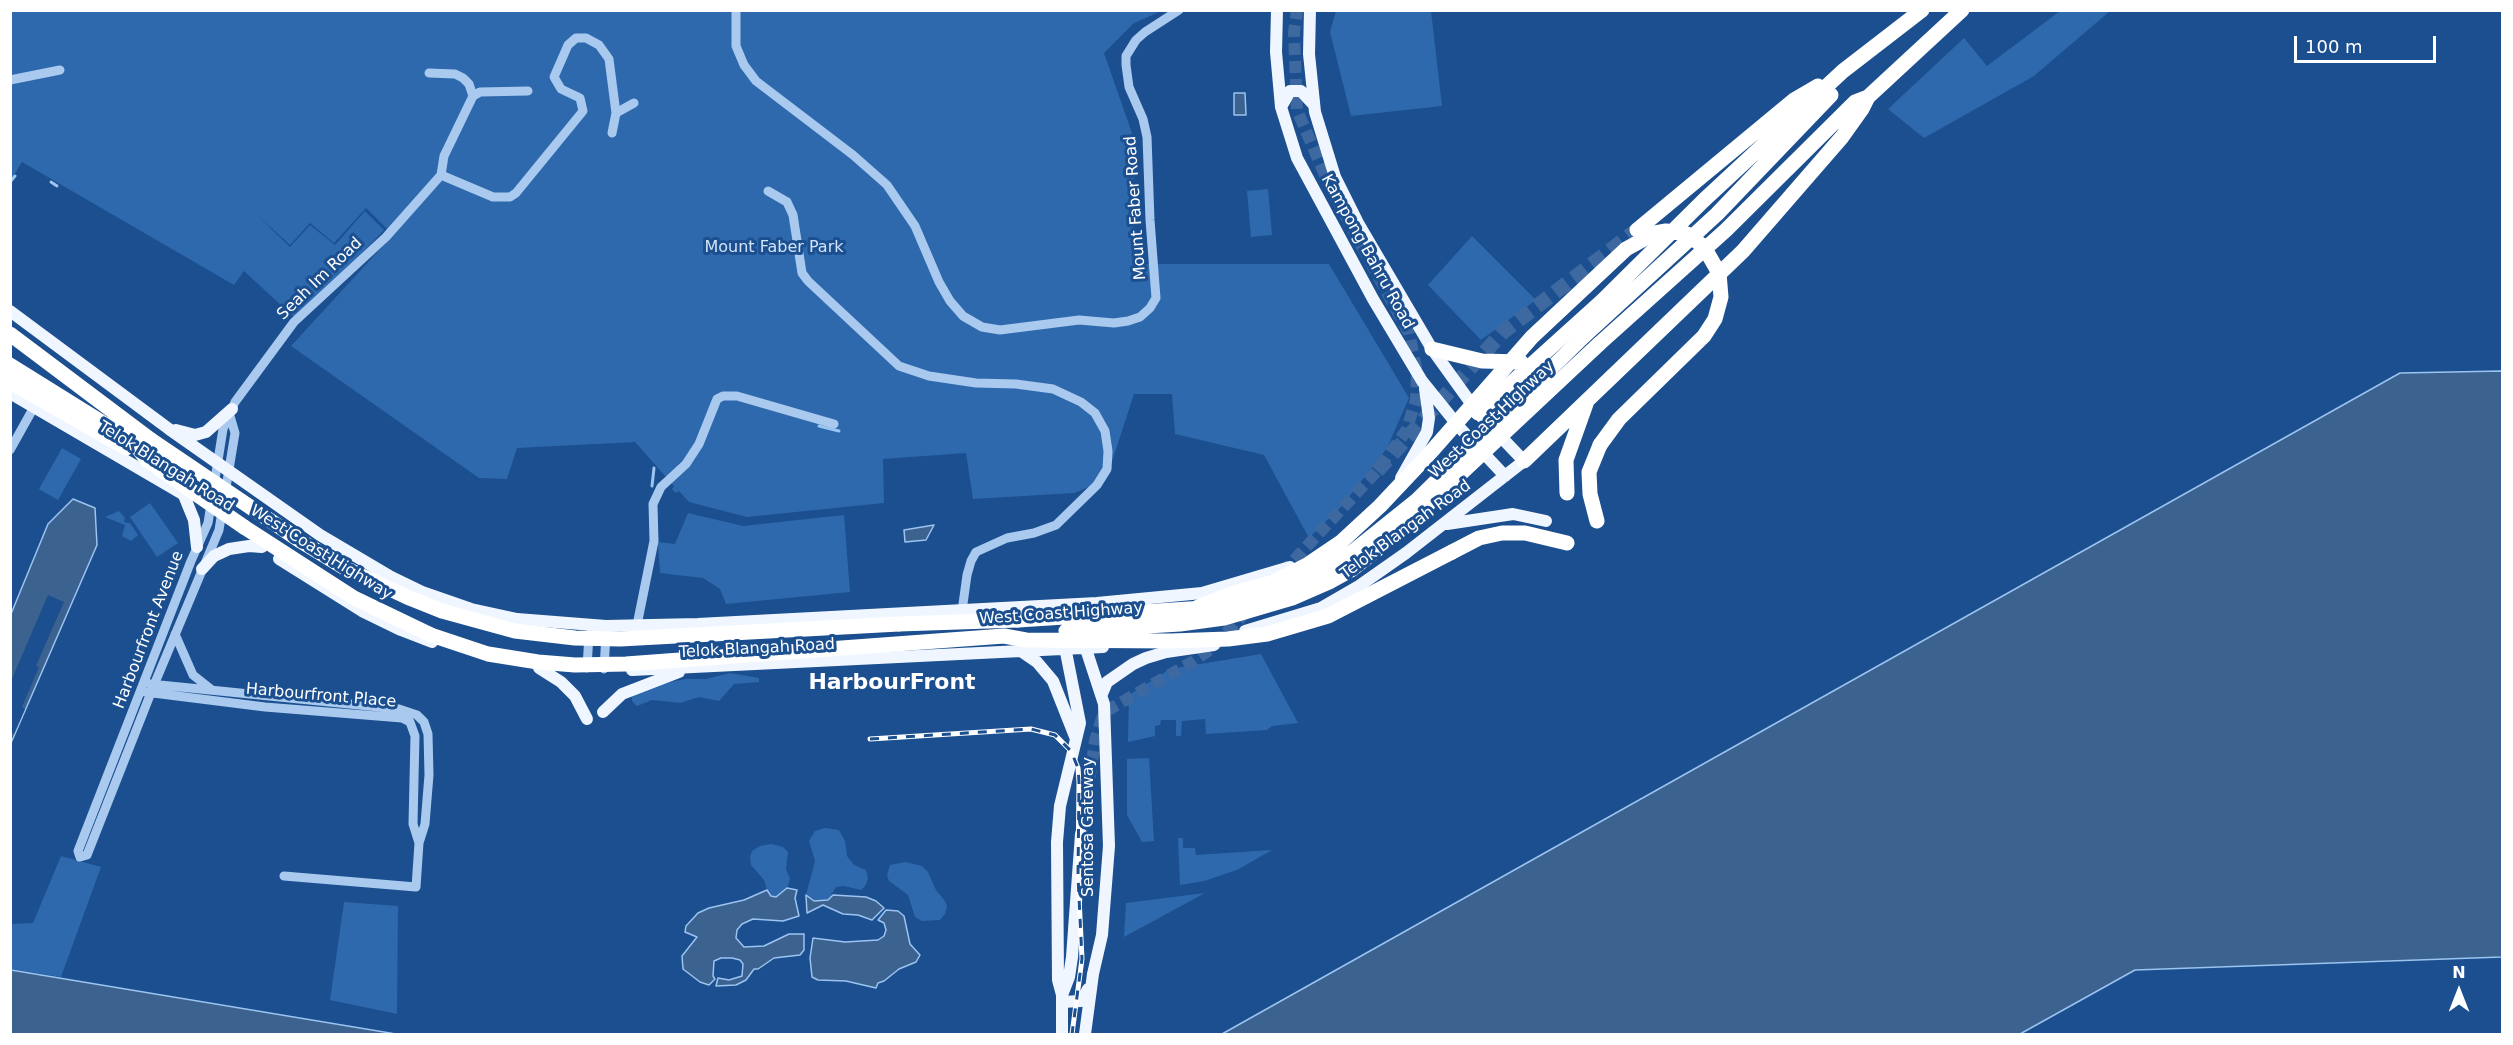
<!DOCTYPE html>
<style>
body{margin:0}
#map{position:relative;width:2513px;height:1045px;overflow:hidden;background:#1b4f8f;font-family:"DejaVu Sans",sans-serif}
canvas{display:block}
.frame{position:absolute;inset:0;border:12px solid #fff;pointer-events:none}
.north{position:absolute;left:2429px;top:961px;width:60px;height:60px;-webkit-text-stroke:4px #1b4f8f;paint-order:stroke;rotate:0deg;font-size:16px;font-weight:700;line-height:24px;text-align:center;color:#fff}
.north::after{content:'';display:block;margin:auto;width:21px;height:27px;background:#fff;clip-path:polygon(50% 0,100% 100%,50% 72%,0 100%)}
.scale{position:absolute;left:2294px;top:36px;width:142px;height:27px;box-sizing:border-box;border:3px solid #fff;border-top:0;padding-left:8px;font-size:18px;line-height:21px;white-space:nowrap;color:#fff;-webkit-text-stroke:4px #1b4f8f;paint-order:stroke}
</style>
<div id="map">
<canvas width="2513" height="1045"></canvas>
<div class="frame"></div>
<div class="north">N</div>
<div class="scale">100 m</div>
</div>
<script>
const context = document.querySelector('canvas').getContext('2d');
context.lineJoin = 'round';
function fill(path, color) { context.fillStyle = color; context.fill(path, 'evenodd'); }
const shape = rows => new Path2D(rows.map(r => 'M' + r).join(''));
function trace(path, color, width, dash) { context.strokeStyle = color; context.lineWidth = width; context.lineCap = dash ? 'butt' : 'round'; context.setLineDash(dash || []); context.stroke(path); }
function write(font, color, halo, rows, align = 'center') {
  context.font = font + ' "DejaVu Sans",sans-serif'; context.lineWidth = 6; context.setLineDash([]); context.textBaseline = 'middle'; context.strokeStyle = halo; context.fillStyle = color; for (const [text, x, y, turn = 0] of rows) {
    context.save(); context.translate(x, y); context.rotate((+turn || 0) * Math.PI / 180); context.textAlign = isNaN(turn) ? turn : align; if (halo) context.strokeText(text, 0, 0); context.fillText(text, 0, 0); context.restore();
  }
}
const green = shape([
 [11,11,1157,11,1157,13,1134,23,1104,53,1134,139,1133,264,1329,264,1409,398,1387,448,1342,506,1309,538,1264,455,1175,434,1172,394,1134,394,1106,480,1074,493,973,499,966,453,883,459,884,503,747,517,689,502,679,491,676,493,672,489,674,486,635,442,517,448,507,479,479,478,291,346,393,235,366,208,334,243,310,223,290,245,255,213,290,247,310,225,335,245,365,211,384,230,298,321,244,271,234,285,22,162,11,180],
 [1336,11,1431,11,1442,106,1351,116,1330,32],
 [2060,11,2110,11,2034,76,1924,138,1888,109,1964,38,1987,66],
 [1268,189,1272,235,1251,237,1247,191],
 [1472,236,1536,300,1481,340,1428,285],
 [62,448,81,459,58,500,39,489],
 [150,503,178,543,157,557,130,517],
 [119,511,125,518,124,522,130,523,138,535,131,541,122,536,125,525,105,517],
 [688,513,743,526,844,515,850,592,726,604,720,589,703,578,660,573,658,542,675,544],
 [1261,654,1298,723,1272,726,1267,730,1206,734,1205,719,1182,721,1181,736,1176,736,1176,720,1161,720,1160,725,1155,726,1155,736,1128,742,1129,695,1170,669],
 [730,673,759,678,759,682,734,684,719,701,699,697,680,703,652,700,637,706,632,701,632,693,670,682,686,679,706,679],
 [1149,758,1154,841,1142,842,1127,815,1127,759],
 [825,828,839,830,845,841,847,856,854,865,866,870,868,878,866,885,861,890,844,886,836,887,828,900,813,901,806,895,815,861,809,841,815,831],
 [1178,838,1183,838,1183,848,1195,848,1196,855,1272,850,1237,870,1204,881,1180,885],
 [771,844,783,847,788,852,786,869,790,879,787,888,776,897,768,893,764,880,751,865,750,857,752,851,760,846],
 [61,856,101,867,61,977,11,969,10,924,33,923],
 [905,862,922,866,928,872,936,890,945,901,947,906,945,914,940,920,922,921,915,917,908,895,889,881,887,875,890,865],
 [1205,893,1124,937,1126,903],
 [344,902,398,906,397,1014,330,1000]
]);
const water = shape([
 [1234,93,1245,93,1246,115,1234,115,1234,93],
 [2502,371,2502,957,2135,970,2020,1034,1222,1034,2400,373,2502,371],
 [73,499,95,508,97,545,11,743,11,614,48,524,73,499],
 [934,525,926,540,905,542,904,530,934,525],
 [787,888,797,890,795,898,799,916,783,921,753,919,742,924,737,930,736,938,744,947,764,946,789,934,804,934,804,950,800,955,774,958,758,969,754,969,746,980,736,985,716,986,718,978,729,980,742,976,743,964,740,960,732,958,721,958,714,961,713,976,715,979,709,985,700,982,683,969,682,956,697,937,685,932,686,926,698,913,709,908,744,900,767,890,771,896,776,897,787,888],
 [806,895,814,901,828,900,833,895,866,897,876,901,884,908,872,920,858,915,843,914,823,905,807,913,806,895],
 [886,910,898,911,904,916,910,944,920,955,916,962,899,969,884,981,878,983,876,988,846,981,818,980,812,977,810,958,813,938,845,942,878,940,884,936,886,930,884,923,878,920,886,910],
 [10,970,11,970,396,1034,11,1034,10,970]
]);
const pier = shape([
 [48,595,64,602,36,666,39,667,22,707,25,709,14,734,11,732,11,681]
]);
const stream = shape([
 [10,182,15,176],
 [51,182,57,186],
 [819,426,839,431],
 [652,486,654,468]
]);
const majorTunnel = shape([
 [1282,573,1377,471,1406,431,1416,400,1417,372,1409,333,1331,189,1297,110,1294,32,1297,10],
 [1081,834,1095,741,1102,718,1108,710,1194,661,1212,648,1248,610]
]);
const highwayTunnel = shape([
 [1377,471,1503,332,1637,230]
]);
const minor = shape([
 [736,10,736,46,744,65,756,81,853,155,887,185,915,226,939,282,950,301,963,316,982,327,1000,330,1079,320,1114,323,1128,321,1140,317,1150,308,1156,298,1150,220,1147,137,1143,119,1129,87,1126,65,1126,56,1136,40,1145,32,1179,10],
 [10,80,60,70],
 [473,96,480,92,528,91],
 [616,113,634,103],
 [441,175,493,197,510,197,516,193,583,111,580,98,561,89,554,77,568,45,576,38,586,38,599,45,609,59,616,113,612,133],
 [768,191,787,202,793,215,802,273,808,281,899,366,929,376,976,383,1016,384,1053,389,1081,402,1095,413,1105,431,1108,451,1107,469,1097,485,1056,525,1034,533,1007,538,976,552,971,561,967,575,962,611],
 [230,416,235,433,219,530,154,685,87,855,80,857,78,851,191,561,208,523,223,429,235,402,294,322,386,237,441,175,444,156,473,96,469,84,463,78,455,74,429,73],
 [10,450,34,407],
 [637,625,654,541,653,504,661,487,686,464,699,444,717,399,723,396,737,396,834,424],
 [175,634,193,675,212,690],
 [587,668,589,634],
 [604,669,606,635],
 [150,684,399,709,417,715,424,722,428,734,429,775,425,824,419,843,416,887,284,876],
 [145,692,265,707,402,718,410,722,415,736,413,824,419,843]
]);
const major = shape([
 [1277,10,1276,52,1281,107,1297,158,1373,299,1422,381,1460,428,1505,476],
 [1281,107,1290,91,1301,91,1313,104],
 [10,311,169,429,320,535,391,577,422,592,471,609,517,619,606,626,698,624,1097,603,1202,593,1290,567],
 [10,393,188,497],
 [176,430,195,435,206,432,232,409],
 [1401,478,1427,432,1429,418,1425,389],
 [183,493,194,520,197,547],
 [1447,524,1513,514,1546,521],
 [279,559,362,611,401,630,432,642],
 [202,569,214,556,229,549,249,546,262,547],
 [689,630,684,639,685,652,693,665],
 [1245,631,1321,608,1359,586,1406,553,1524,461,1478,413,1432,349,1358,223,1335,177,1315,112,1309,54,1310,10],
 [1084,643,1104,704,1109,846,1102,935,1093,974,1085,1034],
 [1021,651,1037,662,1053,681,1076,739],
 [539,668,561,682,575,696,587,719],
 [632,670,1103,647],
 [1102,694,1107,682,1133,664,1146,658,1166,652,1214,645],
 [603,712,622,694,679,672],
 [1062,995,1069,977,1072,957,1081,834],
 [1062,1002,1081,1001,1088,989],
 [1062,1034,1062,995,1058,980,1057,842,1060,806,1080,723,1064,642]
]);
const highway = shape([
 [1637,230,1794,100,1818,86],
 [10,334,151,440],
 [1584,336,1717,214,1831,95],
 [1599,344,1726,230,1855,102,1868,97,1962,10],
 [1432,349,1482,361,1521,362],
 [10,365,124,436,138,448,147,460],
 [10,382,126,448],
 [1478,413,1602,301,1704,200,1843,71,1922,10],
 [1524,461,1743,251,1842,137,1862,109,1868,97],
 [1567,493,1566,460,1586,404],
 [1597,521,1590,494,1589,472,1600,445],
 [244,527,354,598,431,635],
 [1452,552,1479,538,1502,533,1525,533,1567,543],
 [899,624,1018,620]
]);
const rail = shape([
 [870,739,1031,729,1055,735,1071,751,1078,768,1079,782,1078,876,1082,959,1072,1034]
]);
const highwayBridge = shape([
 [151,440,299,540,345,568,407,597,442,611,515,631,575,638,620,639,899,624],
 [147,460,244,527],
 [1198,607,1231,594,1274,582,1307,565,1341,542,1380,506,1430,453,1532,337,1626,249,1655,233,1666,231,1687,234,1704,247,1719,273,1721,297,1715,319,1704,336,1619,419,1600,445],
 [1018,620,1220,607,1251,601,1278,592,1313,575,1351,553,1417,500,1584,336],
 [1066,631,1180,624,1224,618,1292,598,1331,581,1351,570,1393,537,1599,344],
 [431,635,488,654,538,662,575,665,626,664,1004,636,1026,640,1171,641,1228,639,1267,634,1328,616,1452,552]
]);
const streetNames = [
 ["Mount Faber Road",1136,208,-94],
 ["Kampong Bahru Road",1367,252,61],
 ["Seah Im Road",320,279,-44],
 ["West Coast Highway",1492,420,-43],
 ["Telok Blangah Road",166,467,32],
 ["Telok Blangah Road",1406,530,-36],
 ["West Coast Highway",321,553,32],
 ["West Coast Highway",1061,614,-4],
 ["Harbourfront Avenue",149,630,-69],
 ["Telok Blangah Road",757,649,-3],
 ["Harbourfront Place",321,696,5],
 ["Sentosa Gateway",1089,827,-90]
];
const parkNames = [
 ["Mount Faber Park",774,248]
];
const districtNames = [
 ["HarbourFront",892,683]
];
fill(green, '#2e69ad');
fill(water, '#3c6290');
trace(water, '#9cc4f0', 1.5);
fill(pier, '#1b4f8f');
trace(stream, '#9cc4f0', 3);
trace(majorTunnel, '#3d69a0', 12, [12, 6]);
trace(highwayTunnel, '#3d69a0', 15, [15, 8]);
trace(minor, '#a9c9ee', 9);
trace(major, '#f0f6ff', 12);
trace(highway, '#fff', 15);
trace(rail, '#fff', 5);
trace(rail, '#1b4f8f', 3, [9]);
trace(highwayBridge, '#fff', 15);
write('16px', '#fff', '#1b4f8f', streetNames);
write('16px', '#cfe3fa', '#1b4f8f', parkNames);
write('bold 22px', '#fff', '#1b4f8f', districtNames);
</script>
